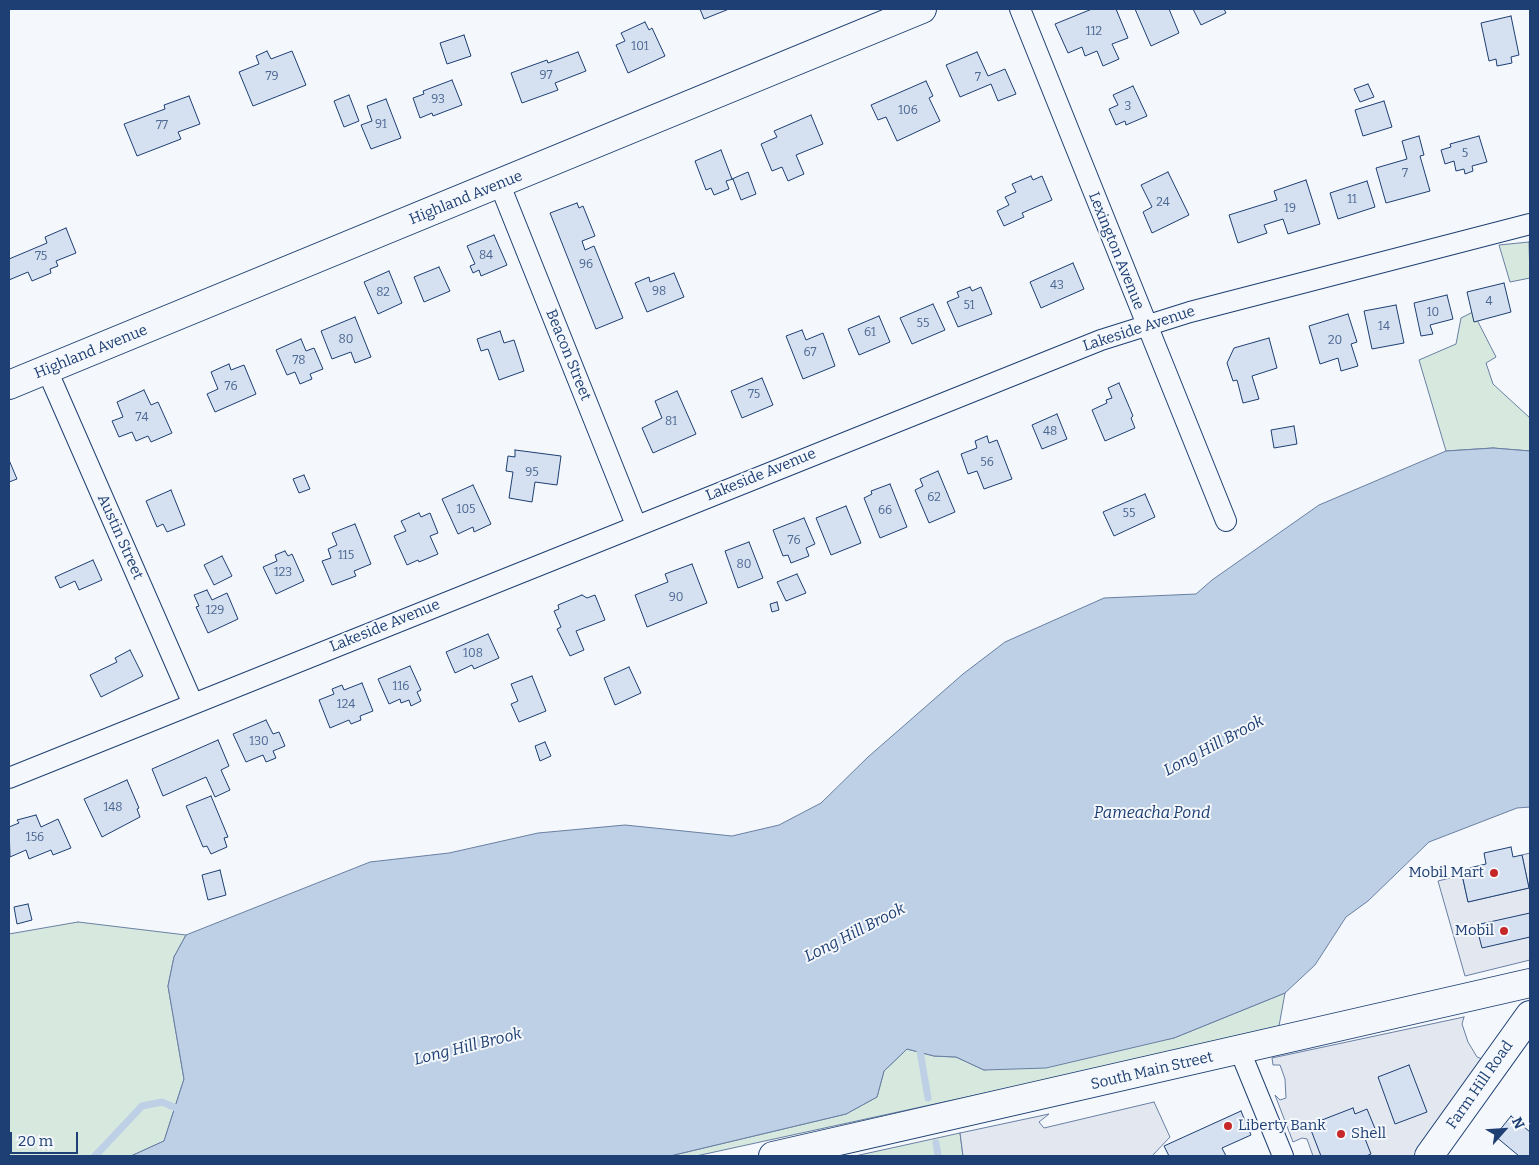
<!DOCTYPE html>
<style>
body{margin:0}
#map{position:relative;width:1539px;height:1165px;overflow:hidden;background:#f4f7fb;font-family:Bitter,serif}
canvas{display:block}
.frame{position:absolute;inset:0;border:10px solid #1d3f73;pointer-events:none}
.north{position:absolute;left:1479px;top:1105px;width:50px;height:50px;-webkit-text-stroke:4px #f4f7fb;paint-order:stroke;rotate:64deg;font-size:14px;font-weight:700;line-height:20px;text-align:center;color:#1d3f73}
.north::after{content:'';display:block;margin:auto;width:18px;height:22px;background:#1d3f73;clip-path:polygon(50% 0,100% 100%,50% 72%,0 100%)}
.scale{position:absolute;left:10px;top:1132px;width:68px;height:22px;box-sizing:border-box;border:2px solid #1d3f73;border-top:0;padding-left:6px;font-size:15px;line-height:18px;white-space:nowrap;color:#1d3f73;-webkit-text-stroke:4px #f4f7fb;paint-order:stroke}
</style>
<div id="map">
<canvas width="1539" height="1165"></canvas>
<div class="frame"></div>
<div class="north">N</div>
<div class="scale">20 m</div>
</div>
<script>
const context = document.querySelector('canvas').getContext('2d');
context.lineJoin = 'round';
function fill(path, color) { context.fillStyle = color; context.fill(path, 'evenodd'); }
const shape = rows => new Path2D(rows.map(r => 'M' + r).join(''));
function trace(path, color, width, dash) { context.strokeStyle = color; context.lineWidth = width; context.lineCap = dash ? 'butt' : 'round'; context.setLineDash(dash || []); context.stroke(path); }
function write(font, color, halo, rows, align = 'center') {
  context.font = font + ' Bitter,serif'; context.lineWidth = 4; context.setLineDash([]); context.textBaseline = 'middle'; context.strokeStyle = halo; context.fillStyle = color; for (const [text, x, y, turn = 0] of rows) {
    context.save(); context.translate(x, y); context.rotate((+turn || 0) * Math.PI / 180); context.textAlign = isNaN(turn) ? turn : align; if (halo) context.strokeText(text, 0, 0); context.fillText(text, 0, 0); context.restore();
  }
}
const green = shape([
 [1529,242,1530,278,1510,282,1499,245,1529,242],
 [1473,312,1496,357,1486,363,1493,384,1530,418,1530,451,1493,448,1446,451,1419,360,1456,344,1461,318,1473,312],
 [78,922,186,935,174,957,168,986,184,1079,164,1141,131,1156,9,1156,9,934,78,922],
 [1285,993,1279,1026,1031,1083,696,1156,670,1156,846,1114,877,1097,884,1071,907,1049,934,1056,956,1057,984,1070,1174,1038,1285,993],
 [960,1133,963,1156,855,1156,960,1133]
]);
const parking = shape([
 [1530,853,1530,960,1465,976,1438,881,1462,875,1468,902,1529,888,1522,855,1530,853],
 [1464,1017,1462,1024,1468,1042,1477,1057,1485,1060,1415,1156,1313,1156,1307,1139,1302,1138,1293,1142,1275,1095,1280,1100,1286,1098,1285,1079,1280,1065,1273,1065,1272,1058,1464,1017],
 [1154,1102,1170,1137,1152,1156,963,1156,960,1133,1049,1114,1039,1122,1044,1128,1154,1102]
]);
const water = shape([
 [1493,448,1530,451,1530,807,1517,808,1429,842,1368,901,1346,917,1315,965,1285,993,1174,1038,1046,1068,984,1070,956,1057,934,1056,907,1049,884,1071,877,1097,846,1114,670,1156,131,1156,164,1141,184,1079,168,986,174,957,186,935,370,862,449,853,538,833,625,825,732,836,779,825,821,803,868,757,963,674,1005,642,1104,598,1196,594,1212,580,1319,505,1446,451,1493,448]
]);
const stream = shape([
 [919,1045,928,1098],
 [936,1143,938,1156],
 [95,1156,142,1106,162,1102,183,1111]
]);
const building = shape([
 [700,9,729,9,704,19,700,9],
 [1092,9,1116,9,1128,38,1112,44,1119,59,1103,66,1097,51,1085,56,1082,47,1068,53,1055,24,1092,9],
 [1135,9,1169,9,1179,33,1151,46,1135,9],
 [1193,9,1224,9,1226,13,1201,25,1193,9],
 [1511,16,1519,55,1511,57,1512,63,1497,66,1496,59,1489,61,1481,23,1511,16],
 [645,22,649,30,652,28,665,56,628,73,616,45,625,41,621,33,645,22],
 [464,35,471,56,447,64,440,43,464,35],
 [267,51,271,59,292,51,306,85,253,106,239,72,259,64,256,56,267,51],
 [578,52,586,71,555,83,558,90,522,103,511,73,547,60,548,63,578,52],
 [977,52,988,76,1005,69,1016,94,998,101,991,84,960,97,946,65,977,52],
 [452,80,462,105,433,116,432,113,420,118,413,98,424,94,423,91,452,80],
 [926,81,933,96,929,98,940,121,897,141,886,117,878,120,871,105,926,81],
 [1368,84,1374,97,1360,102,1354,89,1368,84],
 [1133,86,1147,116,1126,125,1125,121,1116,125,1109,109,1118,105,1113,95,1133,86],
 [349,95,359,121,344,127,334,101,349,95],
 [189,96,200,124,178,132,181,139,137,156,124,124,165,109,164,105,189,96],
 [386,99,401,138,371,149,361,125,372,121,367,106,386,99],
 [1384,101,1392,127,1363,136,1355,110,1384,101],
 [811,115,823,144,796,155,804,174,788,181,782,167,772,171,761,144,777,137,774,131,811,115],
 [1419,136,1424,155,1420,156,1430,191,1386,203,1376,168,1407,159,1402,141,1419,136],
 [1479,136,1487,162,1472,166,1473,171,1465,174,1464,169,1456,171,1454,161,1445,164,1441,150,1451,147,1450,144,1479,136],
 [721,150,732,179,748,172,756,194,741,200,733,179,726,181,729,189,714,195,711,188,706,190,695,161,721,150],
 [1168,172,1189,215,1152,233,1143,212,1152,207,1141,185,1168,172],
 [1031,176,1033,180,1042,176,1052,200,1022,213,1024,217,1004,226,997,211,1009,205,1005,197,1016,192,1012,184,1031,176],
 [1306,180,1320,224,1288,234,1283,219,1264,225,1267,233,1238,243,1229,215,1277,200,1274,191,1306,180],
 [1367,181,1375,207,1338,219,1330,193,1367,181],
 [577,203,579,208,583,206,595,236,582,241,585,250,594,246,623,318,596,329,550,213,577,203],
 [66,228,76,253,56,261,58,266,50,269,51,273,32,281,28,272,9,280,9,259,47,243,45,237,66,228],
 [494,235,507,265,481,276,479,270,473,273,470,266,475,264,467,246,494,235],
 [1073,263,1084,289,1041,308,1030,282,1073,263],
 [439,267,450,291,424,302,414,277,439,267],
 [389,271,402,303,378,314,364,282,389,271],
 [674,273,684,297,647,312,635,283,649,277,650,282,674,273],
 [1504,283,1511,312,1474,322,1467,292,1504,283],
 [970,287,972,291,981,287,992,314,958,327,947,302,959,297,957,292,970,287],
 [1447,295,1453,319,1430,325,1433,334,1421,336,1414,303,1447,295],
 [933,304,945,330,912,344,900,318,933,304],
 [1396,305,1404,343,1372,349,1364,311,1396,305],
 [1348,314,1357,342,1351,344,1358,366,1341,371,1338,358,1320,364,1309,326,1348,314],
 [879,316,890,342,859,355,848,329,879,316],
 [355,317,371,357,355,363,351,352,332,359,321,331,355,317],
 [802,330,806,340,823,333,835,366,803,379,786,336,802,330],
 [500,331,504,343,514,340,524,371,499,380,488,349,481,351,477,339,500,331],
 [1269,338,1277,368,1252,376,1259,399,1243,403,1237,380,1233,381,1227,363,1234,348,1269,338],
 [301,339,306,351,314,348,323,369,310,374,312,379,300,384,295,372,287,375,276,350,301,339],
 [229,364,231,370,244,365,256,394,215,412,207,394,218,389,211,372,229,364],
 [762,378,773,405,742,418,731,391,762,378],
 [1119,383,1133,416,1131,418,1135,428,1105,441,1092,410,1107,403,1106,400,1112,398,1108,388,1119,383],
 [144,390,151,405,158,402,172,433,151,442,148,436,136,441,132,432,119,437,112,421,123,417,117,402,144,390],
 [677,391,696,434,653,453,642,428,662,418,655,401,677,391],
 [1057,414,1067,439,1042,449,1032,425,1057,414],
 [1294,426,1297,444,1274,448,1271,430,1294,426],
 [987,436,989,443,997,440,1012,479,984,489,977,471,968,474,961,454,977,448,975,441,987,436],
 [515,450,561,456,557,485,535,482,532,502,509,498,513,472,506,471,508,456,515,457,515,450],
 [9,460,17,479,9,482,9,460],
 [938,471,955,512,929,523,915,490,923,486,920,479,938,471],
 [304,475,310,489,299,493,293,479,304,475],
 [890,484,907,527,880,538,864,498,872,494,871,491,890,484],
 [473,485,491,524,474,532,473,527,458,534,442,499,473,485],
 [171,490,185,525,167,532,163,524,157,527,146,501,171,490],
 [1145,494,1155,517,1114,536,1103,512,1145,494],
 [846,506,861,543,831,555,816,518,846,506],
 [419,513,421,517,430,513,438,533,430,536,438,554,419,562,418,560,407,565,394,536,406,531,401,521,419,513],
 [804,518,815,544,806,548,809,556,791,563,788,555,783,556,773,530,804,518],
 [355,524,371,564,354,571,356,576,332,585,322,561,331,558,328,549,337,545,332,533,355,524],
 [749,542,763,578,738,588,725,551,749,542],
 [285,551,288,556,292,554,304,581,276,594,263,567,277,561,275,555,285,551],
 [222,556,232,576,214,585,204,565,222,556],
 [93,560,102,580,79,590,75,581,60,588,55,577,93,560],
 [692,564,707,603,647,627,635,595,668,582,665,574,692,564],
 [797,574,806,593,786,601,777,582,797,574],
 [207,590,212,600,227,593,238,619,208,633,196,607,199,606,194,595,207,590],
 [582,595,587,598,595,595,605,620,576,631,584,650,570,656,557,629,561,627,554,611,559,609,558,605,582,595],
 [777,602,779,610,772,612,770,604,777,602],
 [488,634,499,658,474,669,472,665,455,673,446,652,488,634],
 [130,650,143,676,101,697,90,675,117,662,115,658,130,650],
 [410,666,421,690,417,692,421,701,411,706,409,700,401,703,400,699,389,704,378,679,410,666],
 [629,667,641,693,615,705,604,678,629,667],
 [532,676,546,711,519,722,511,704,518,701,511,684,532,676],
 [362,683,373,711,360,716,361,720,351,724,349,720,330,728,319,700,334,694,332,689,342,685,344,690,362,683],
 [266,720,273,734,279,732,285,746,273,751,276,758,266,762,263,755,246,762,233,734,266,720],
 [218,740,229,766,221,770,230,790,215,797,206,777,163,796,152,769,218,740],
 [545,742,551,756,540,761,535,746,545,742],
 [127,780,139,808,137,809,140,817,102,837,84,799,127,780],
 [211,796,228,837,224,838,227,847,211,854,207,846,203,847,186,806,211,796],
 [36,815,41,827,58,819,71,848,53,855,51,850,29,859,26,850,10,857,9,827,19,823,17,820,36,815],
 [1511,847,1513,857,1522,855,1529,888,1468,902,1461,870,1486,864,1484,853,1511,847],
 [220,870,226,895,208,900,202,875,220,870],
 [28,904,32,920,17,924,14,907,28,904],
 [1530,913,1530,937,1482,948,1476,925,1530,913],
 [1409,1065,1427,1112,1395,1124,1378,1077,1409,1065],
 [1353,1108,1355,1114,1367,1109,1376,1131,1364,1136,1371,1154,1366,1156,1321,1156,1309,1125,1353,1108],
 [1241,1111,1251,1135,1222,1148,1226,1156,1169,1156,1164,1146,1241,1111],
 [1511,1116,1530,1132,1530,1156,1519,1156,1495,1136,1511,1116]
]);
const street = shape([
 [1020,9,1226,521],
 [500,185,636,525],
 [47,370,193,704],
 [9,778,1101,340,1190,312,1530,224],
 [1240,1051,1283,1156]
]);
const secondary = shape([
 [9,385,922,9],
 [1429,1156,1530,1015]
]);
const primary = shape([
 [773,1156,1530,983]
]);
const markers = [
 [1494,873,5,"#c62828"],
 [1504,931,5,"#c62828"],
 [1228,1126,5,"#c62828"],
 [1341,1134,5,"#c62828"]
];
const numberNames = [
 ["112",1094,32],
 ["101",640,47],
 ["97",546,76],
 ["79",272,77],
 ["7",978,78],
 ["93",438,100],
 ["3",1128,107],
 ["106",908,111],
 ["91",381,125],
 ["77",162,126],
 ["5",1465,154],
 ["7",1405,174],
 ["11",1352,200],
 ["24",1163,203],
 ["19",1290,209],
 ["84",486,256],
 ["75",41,257],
 ["96",586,265],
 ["43",1057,286],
 ["98",659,292],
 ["82",383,293],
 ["4",1489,302],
 ["51",969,306],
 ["10",1433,313],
 ["55",923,324],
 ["14",1384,327],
 ["61",870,333],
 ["80",346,340],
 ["20",1335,341],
 ["67",810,353],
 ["78",299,361],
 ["76",231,387],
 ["75",754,395],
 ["74",142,418],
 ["81",671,422],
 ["48",1050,432],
 ["56",987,463],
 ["95",532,473],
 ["62",934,498],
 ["105",466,510],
 ["66",885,511],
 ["55",1129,514],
 ["76",794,541],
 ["115",346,556],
 ["80",744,565],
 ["123",283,573],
 ["90",676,598],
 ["129",215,611],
 ["108",473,654],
 ["116",401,687],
 ["124",346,705],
 ["130",259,742],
 ["148",113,808],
 ["156",35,838]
];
const streetNames = [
 ["Highland Avenue",466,198,-22],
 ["Lexington Avenue",1116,251,68],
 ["Lakeside Avenue",1139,329,-18],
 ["Highland Avenue",91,352,-22],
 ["Beacon Street",568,355,68],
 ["Lakeside Avenue",761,475,-22],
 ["Austin Street",120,537,66],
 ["Lakeside Avenue",385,626,-22],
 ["South Main Street",1152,1071,-13],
 ["Farm Hill Road",1480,1085,-55]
];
const poiNames = [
 ["Mobil Mart",1484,873],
 ["Mobil",1494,931],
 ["Liberty Bank",1238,1126,"left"],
 ["Shell",1351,1134,"left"]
];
const waterNames = [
 ["Long Hill Brook",1214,746,-28],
 ["Pameacha Pond",1152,814],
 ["Long Hill Brook",855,933,-27],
 ["Long Hill Brook",468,1047,-14]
];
fill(green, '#d7e8df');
trace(green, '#687fa3', 1);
fill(parking, '#e3e8f0');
trace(parking, '#687fa3', 1);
fill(water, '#bed0e5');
trace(water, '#687fa3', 1);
trace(stream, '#bed0e5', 7);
fill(building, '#d5e0f0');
trace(building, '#1d3f73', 1);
trace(street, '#1d3f73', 22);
trace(secondary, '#1d3f73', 30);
trace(primary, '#1d3f73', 30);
trace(street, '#f4f7fb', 20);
trace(secondary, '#f4f7fb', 28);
trace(primary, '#f4f7fb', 28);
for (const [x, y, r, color] of markers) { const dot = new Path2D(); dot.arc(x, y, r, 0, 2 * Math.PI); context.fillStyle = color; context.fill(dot); trace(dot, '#f4f7fb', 2); }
write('12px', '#4b6792', null, numberNames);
write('15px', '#1d3f73', '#f4f7fb', streetNames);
write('15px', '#1d3f73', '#f4f7fb', poiNames, 'right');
write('italic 16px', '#1d3f73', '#f4f7fb', waterNames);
</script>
